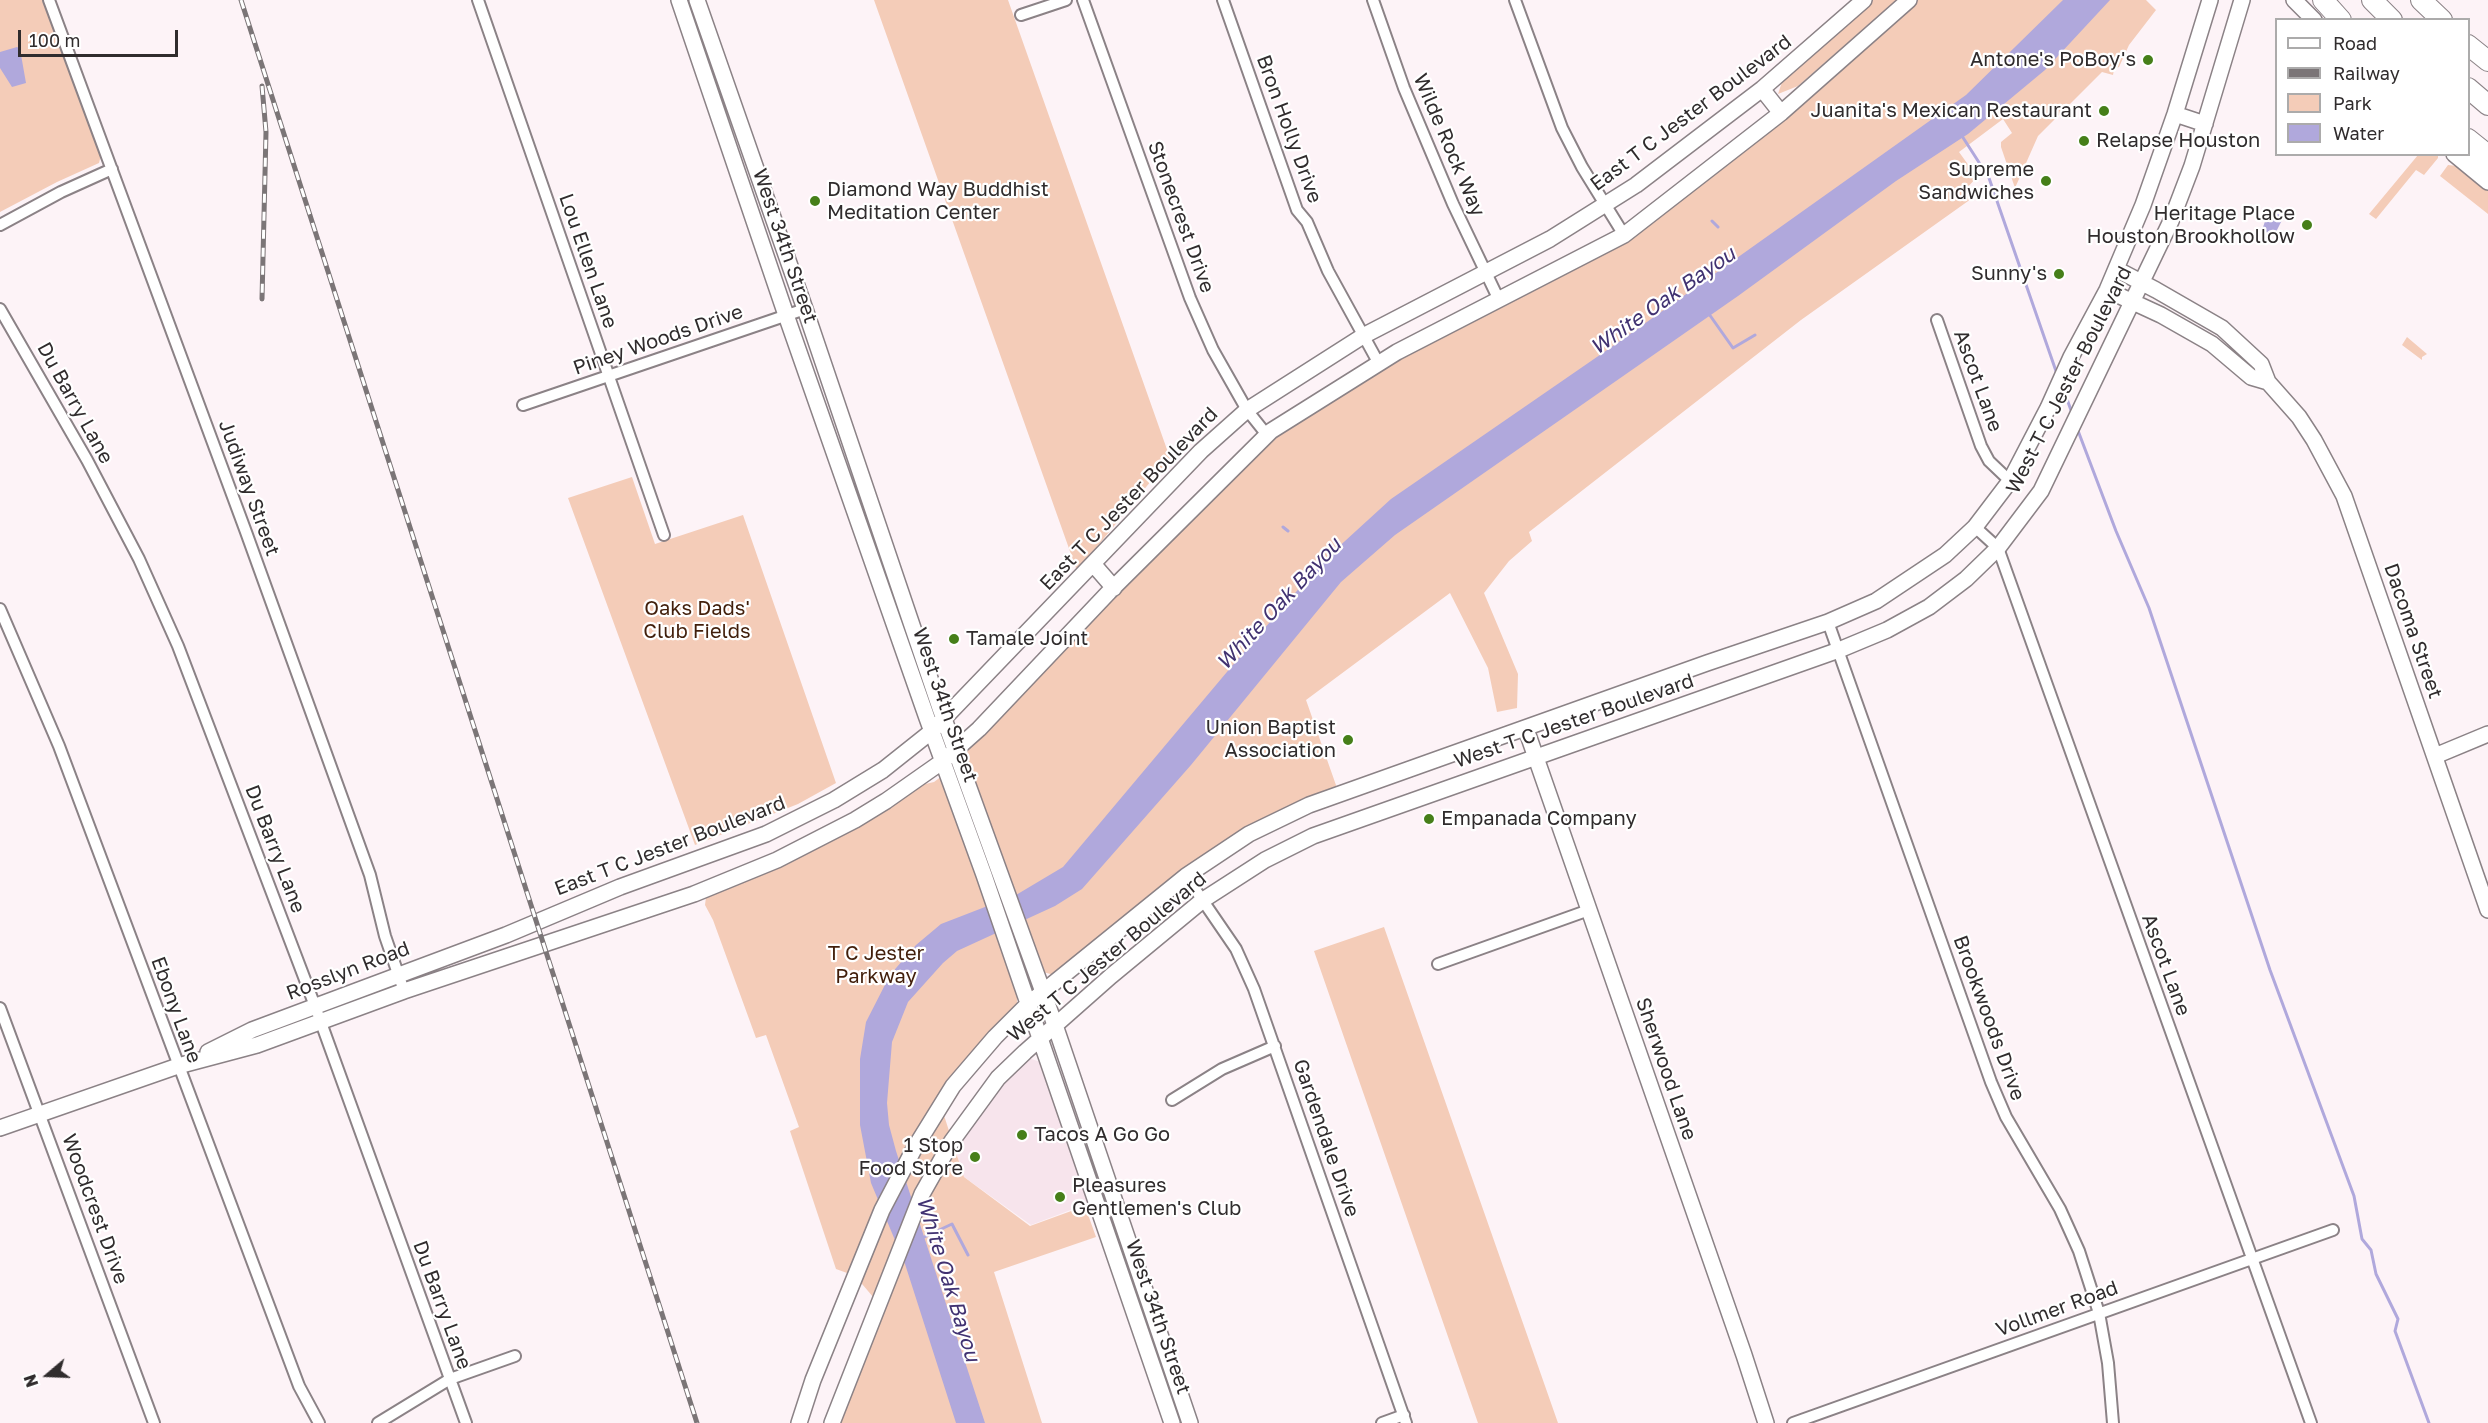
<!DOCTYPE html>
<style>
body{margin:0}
#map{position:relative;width:2488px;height:1423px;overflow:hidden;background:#fdf3f7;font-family:"Golos Text",sans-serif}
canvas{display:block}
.legend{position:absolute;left:2275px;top:18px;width:195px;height:138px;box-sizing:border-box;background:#fff;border:2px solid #acabab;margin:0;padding:8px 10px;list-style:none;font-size:18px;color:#302c2d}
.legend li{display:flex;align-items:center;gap:12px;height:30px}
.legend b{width:30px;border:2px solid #acabab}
.north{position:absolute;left:18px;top:1345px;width:60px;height:60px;-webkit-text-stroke:4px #fff;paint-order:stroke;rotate:251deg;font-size:16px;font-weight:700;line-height:24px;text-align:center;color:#302c2d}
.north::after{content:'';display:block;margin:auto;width:21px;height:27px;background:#302c2d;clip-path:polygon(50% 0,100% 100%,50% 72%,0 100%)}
.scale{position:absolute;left:18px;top:30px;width:160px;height:27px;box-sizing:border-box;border:3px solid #302c2d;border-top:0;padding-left:8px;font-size:18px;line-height:21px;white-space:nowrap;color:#302c2d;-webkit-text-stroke:4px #fff;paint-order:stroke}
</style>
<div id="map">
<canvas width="2488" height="1423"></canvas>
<ul class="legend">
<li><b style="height:8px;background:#fff"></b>Road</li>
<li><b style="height:8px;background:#7b7577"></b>Railway</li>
<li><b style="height:16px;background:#f4ccb8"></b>Park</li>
<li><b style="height:16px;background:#b0a8dc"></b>Water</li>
</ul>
<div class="north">N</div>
<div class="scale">100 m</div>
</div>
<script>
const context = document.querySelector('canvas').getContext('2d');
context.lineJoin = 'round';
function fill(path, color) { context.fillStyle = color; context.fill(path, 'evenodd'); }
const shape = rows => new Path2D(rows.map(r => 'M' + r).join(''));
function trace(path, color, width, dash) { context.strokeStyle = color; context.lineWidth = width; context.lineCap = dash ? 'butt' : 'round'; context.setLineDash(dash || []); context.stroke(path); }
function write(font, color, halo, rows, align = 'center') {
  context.font = font + ' "Golos Text",sans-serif'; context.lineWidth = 4.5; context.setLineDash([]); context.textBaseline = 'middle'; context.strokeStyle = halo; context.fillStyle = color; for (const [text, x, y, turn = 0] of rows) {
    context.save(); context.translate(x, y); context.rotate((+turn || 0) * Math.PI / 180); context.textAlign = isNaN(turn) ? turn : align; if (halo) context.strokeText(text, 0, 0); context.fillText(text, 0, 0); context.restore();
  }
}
const built = shape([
 [1029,1058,1040,1062,1089,1203,1031,1225,964,1177,954,1146,993,1094,1025,1059]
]);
const green = shape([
 [0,0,42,0,101,155,99,163,57,182,0,212],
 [874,0,1008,0,1170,458,1077,571],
 [1873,0,1897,0,1798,86,1778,94,1782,82],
 [1917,0,2146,0,2156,10,2129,45,2119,67,2114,69,2113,75,2102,72,2038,136,2015,188,2001,147,2001,142,2012,133,2003,119,1959,152,1977,177,1965,190,1971,199,1801,320,1529,532,1532,541,1509,561,1484,593,1518,674,1517,708,1497,712,1488,668,1450,593,1306,700,1337,788,1234,836,1215,848,1178,873,1054,975,1043,972,1017,997,1017,1006,938,1097,964,1177,1030,1226,1085,1206,1096,1237,994,1272,1042,1423,839,1423,885,1311,851,1271,847,1273,836,1269,790,1131,799,1127,766,1035,756,1038,713,920,705,905,706,897,804,855,869,820,921,785,934,782,966,758,968,749,1258,449,1381,366,1581,262,1882,32],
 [2418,155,2438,155,2438,158,2424,175,2416,170,2376,219,2369,214],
 [2448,165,2457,166,2488,191,2488,214,2440,176],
 [2407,337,2427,354,2422,357,2422,360,2402,345],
 [632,477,655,544,743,515,836,783,798,804,695,845,568,498],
 [1384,927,1558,1423,1478,1423,1314,951]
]);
const water = shape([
 [2063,0,2110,0,2045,70,1968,134,1896,181,1738,296,1395,535,1341,582,1191,765,1082,889,1055,906,957,951,943,963,908,1002,892,1042,887,1103,889,1125,896,1151,985,1423,956,1423,905,1264,871,1183,860,1125,860,1059,866,1022,890,975,916,945,941,924,1016,895,1063,867,1237,660,1322,562,1391,499,1623,339,1966,95],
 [17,47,20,49,26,83,12,87,0,68,0,52],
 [2269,210,2280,215,2282,220,2274,236,2262,230]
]);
const stream = shape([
 [1962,136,1989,178,2057,374],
 [1712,221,1718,227],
 [1709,314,1733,348,1755,335],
 [2063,388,2072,413],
 [2077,428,2116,531,2149,608,2270,970,2354,1196,2362,1239,2371,1250,2376,1274,2398,1319,2395,1331,2429,1423],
 [1283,527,1288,531],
 [920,1239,952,1224,968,1255]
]);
const street = shape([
 [49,0,246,532,370,875,385,936,404,991],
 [478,0,664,535],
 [1083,0,1190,298,1213,350,1247,410,1267,435],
 [1223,0,1297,210,1307,222,1328,271,1378,362],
 [1373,0,1404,88,1453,204,1499,300],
 [1515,0,1562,128,1582,167,1624,235],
 [1021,15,1066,0],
 [0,225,61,192,112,169],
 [0,309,87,460,139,559,178,646,315,1006,466,1423],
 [1937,320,1981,446,1989,461,2010,481],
 [523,405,805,309],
 [1975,527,1998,548,2311,1423],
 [0,609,59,746,299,1386,319,1423],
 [1828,622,1991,1082,2006,1117,2060,1209,2079,1251,2099,1313,2108,1363,2113,1423],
 [1186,876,1236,949,1254,989,1406,1423],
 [1438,964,1589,910],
 [0,1008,154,1423],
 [1172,1100,1222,1069,1275,1046],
 [378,1423,450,1379,515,1356],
 [1382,1423,1404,1415],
 [1793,1423,2333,1230]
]);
const secondary = shape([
 [679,0,786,315,927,718,984,875,1172,1423],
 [697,0,805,309,940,708,1055,1025,1190,1423],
 [2294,0,2314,20],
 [1762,89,1781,113],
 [2175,114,2205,124],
 [2454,154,2488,182],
 [2116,269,2156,290,2222,328,2261,364,2268,382,2299,417,2314,440,2344,496,2488,910],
 [2107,290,2161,315,2212,344,2251,377,2268,382],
 [1094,565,1114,588],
 [1526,729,1744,1355,1766,1423],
 [2435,756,2488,734],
 [208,1052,252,1030,506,935,620,887,766,834,834,800,883,770,932,731,1201,451,1247,410,1363,336,1550,239,1636,185,1762,89,1864,0],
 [0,1128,178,1066,257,1045,404,991,694,894,777,860,855,820,886,801,943,761,979,729,1109,592,1271,431,1397,352,1624,235,1781,113,1909,0],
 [799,1423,813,1380,882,1210,914,1149,953,1086,995,1037,1028,1004,1186,876,1249,834,1309,805,1707,663,1828,622,1876,601,1945,555,1975,527,2010,481,2048,408,2071,357,2107,290,2143,205,2175,114,2210,0],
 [832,1423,922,1194,952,1141,998,1078,1025,1052,1111,976,1203,900,1265,860,1313,836,1839,650,1887,630,1929,607,1966,579,1998,548,2041,491,2171,221,2192,166,2242,0]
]);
const highway = shape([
 [2323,0,2341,20],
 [2372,0,2392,20],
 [2421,0,2442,20],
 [2468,45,2488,61],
 [2468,88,2488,105],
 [2468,139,2488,155],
 [2466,154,2488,172]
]);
const rail = shape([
 [241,0,697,1423],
 [262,86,266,132,262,299]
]);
const markers = [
 [2148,60,6,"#467f19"],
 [2104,111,6,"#467f19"],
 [2084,141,6,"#467f19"],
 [2046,181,6,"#467f19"],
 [815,201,6,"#467f19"],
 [2307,225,6,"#467f19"],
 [2059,274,6,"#467f19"],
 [954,639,6,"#467f19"],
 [1348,740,6,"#467f19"],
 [1429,819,6,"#467f19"],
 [1022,1135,6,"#467f19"],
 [975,1157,6,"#467f19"],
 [1060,1197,6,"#467f19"]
];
const poiNames = [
 ["Antone's PoBoy's",2136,60],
 ["Juanita's Mexican Restaurant",2092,111],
 ["Relapse Houston",2096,141,"left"],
 ["Supreme",2034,170],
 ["Sandwiches",2034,193],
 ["Diamond Way Buddhist",827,190,"left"],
 ["Meditation Center",827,213,"left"],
 ["Heritage Place",2295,214],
 ["Houston Brookhollow",2295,237],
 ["Sunny's",2047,274],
 ["Tamale Joint",966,639,"left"],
 ["Union Baptist",1336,728],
 ["Association",1336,751],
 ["Empanada Company",1441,819,"left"],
 ["Tacos A Go Go",1034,1135,"left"],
 ["1 Stop",963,1146],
 ["Food Store",963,1169],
 ["Pleasures",1072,1186,"left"],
 ["Gentlemen's Club",1072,1209,"left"]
];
const streetNames = [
 ["East T C Jester Boulevard",1691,113,-37],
 ["Bron Holly Drive",1289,129,70],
 ["Wilde Rock Way",1449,145,67],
 ["Stonecrest Drive",1181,217,70],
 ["West 34th Street",785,246,71],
 ["Lou Ellen Lane",588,261,71],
 ["Piney Woods Drive",658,340,-19],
 ["West T C Jester Boulevard",2069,380,-63],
 ["Ascot Lane",1978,381,70],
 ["Du Barry Lane",75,403,61],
 ["Judiway Street",249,488,70],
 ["East T C Jester Boulevard",1129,499,-46],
 ["Dacoma Street",2413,631,71],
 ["West 34th Street",945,705,71],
 ["West T C Jester Boulevard",1574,721,-19],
 ["East T C Jester Boulevard",670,846,-21],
 ["Du Barry Lane",275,849,69],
 ["West T C Jester Boulevard",1107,957,-40],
 ["Ascot Lane",2166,965,70],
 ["Rosslyn Road",348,971,-21],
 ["Ebony Lane",176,1010,70],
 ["Brookwoods Drive",1989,1018,70],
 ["Sherwood Lane",1666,1069,71],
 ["Gardendale Drive",1326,1138,71],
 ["Woodcrest Drive",95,1209,70],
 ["Du Barry Lane",442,1305,70],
 ["Vollmer Road",2057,1309,-20],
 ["West 34th Street",1158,1317,71]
];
const parkNames = [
 ["Oaks Dads'",697,609],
 ["Club Fields",697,632],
 ["T C Jester",876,954],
 ["Parkway",876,977]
];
const waterNames = [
 ["White Oak Bayou",1663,301,-35],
 ["White Oak Bayou",1279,604,-47],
 ["White Oak Bayou",948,1279,73]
];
fill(built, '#f7e4ec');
fill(green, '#f4ccb8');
fill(water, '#b0a8dc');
trace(stream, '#b0a8dc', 3);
trace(street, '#8b8286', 14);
trace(secondary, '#8b8286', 18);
trace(highway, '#8b8286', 22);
trace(street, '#fff', 10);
trace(secondary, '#fff', 15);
trace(highway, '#fff', 20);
trace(rail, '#7b7577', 5);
trace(rail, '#fff', 3, [9]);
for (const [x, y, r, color] of markers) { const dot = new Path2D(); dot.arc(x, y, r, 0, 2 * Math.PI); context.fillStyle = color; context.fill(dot); trace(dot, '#fff', 2); }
write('20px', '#302c2d', '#fff', poiNames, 'right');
write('20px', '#302c2d', '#fff', streetNames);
write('20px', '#421f0b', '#fff', parkNames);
write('italic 21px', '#413271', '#fff', waterNames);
</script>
